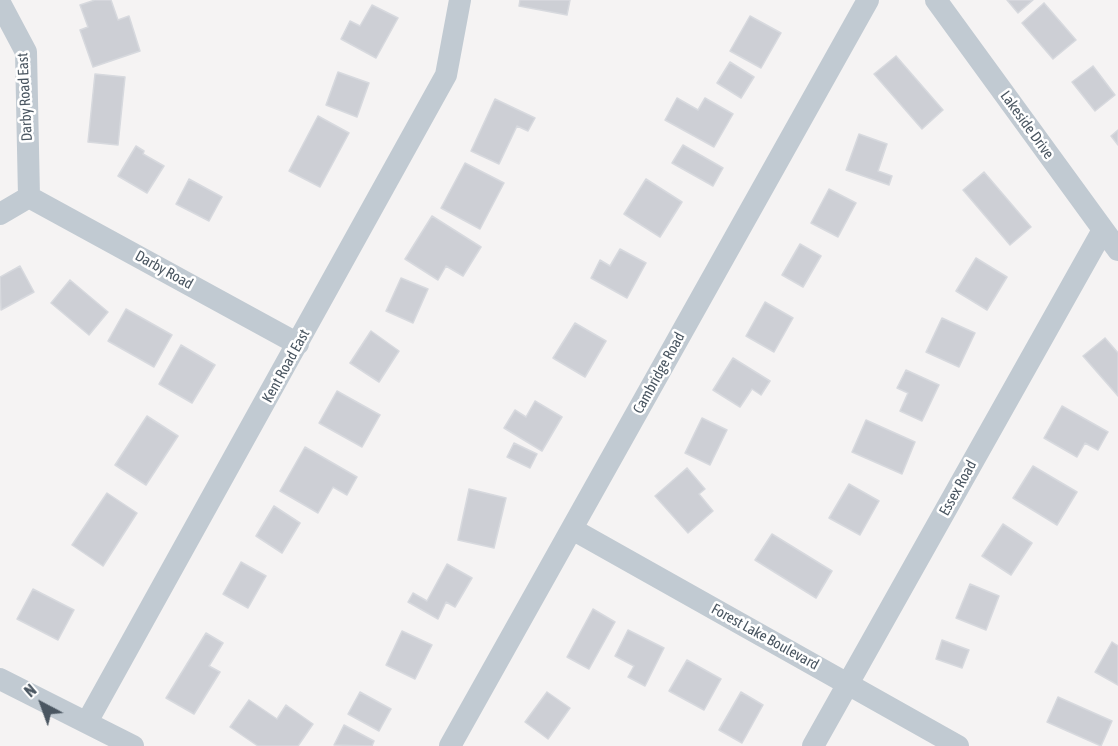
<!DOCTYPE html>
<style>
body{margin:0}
#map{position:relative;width:1118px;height:746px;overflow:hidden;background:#f5f3f3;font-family:"Asap Condensed",sans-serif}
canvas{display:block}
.north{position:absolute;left:12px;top:674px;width:60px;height:60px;-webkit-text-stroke:4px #fff;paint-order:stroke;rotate:319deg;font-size:16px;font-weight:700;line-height:24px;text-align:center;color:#4a5661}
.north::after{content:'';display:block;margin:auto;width:21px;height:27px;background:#4a5661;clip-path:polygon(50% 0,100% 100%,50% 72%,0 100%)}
</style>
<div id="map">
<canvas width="1118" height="746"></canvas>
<div class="north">N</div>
</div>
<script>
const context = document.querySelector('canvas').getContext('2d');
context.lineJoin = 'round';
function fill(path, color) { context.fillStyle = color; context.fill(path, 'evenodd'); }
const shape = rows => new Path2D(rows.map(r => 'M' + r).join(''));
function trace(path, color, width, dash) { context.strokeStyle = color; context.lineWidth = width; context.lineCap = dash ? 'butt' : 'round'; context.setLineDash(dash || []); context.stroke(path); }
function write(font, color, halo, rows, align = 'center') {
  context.font = font + ' "Asap Condensed",sans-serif'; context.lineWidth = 5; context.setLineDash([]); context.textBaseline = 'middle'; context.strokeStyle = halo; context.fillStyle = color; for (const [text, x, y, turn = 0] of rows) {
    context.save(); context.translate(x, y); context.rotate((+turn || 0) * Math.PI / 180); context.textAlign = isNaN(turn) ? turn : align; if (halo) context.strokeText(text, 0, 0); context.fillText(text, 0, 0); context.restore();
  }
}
const building = shape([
 [95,0,111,0,118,20,129,16,140,51,93,67,80,30,88,27,80,5,95,0],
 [520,0,570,0,567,15,519,6,520,0],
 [1007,0,1033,0,1018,13,1007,0],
 [1044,3,1076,40,1053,59,1022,23,1044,3],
 [372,5,398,18,376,58,341,39,350,21,360,26,372,5],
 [750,16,781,33,761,68,730,51,750,16],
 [896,56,943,110,922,129,874,74,896,56],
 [730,62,754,77,741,98,717,83,730,62],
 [1093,66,1115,95,1095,111,1072,82,1093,66],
 [338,72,369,83,357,117,326,105,338,72],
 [95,74,125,77,118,145,88,142,95,74],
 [677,98,698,110,705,98,733,114,714,147,665,120,677,98],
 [495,99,535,118,528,131,517,126,499,164,471,151,495,99],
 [318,116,349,133,320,187,289,171,318,116],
 [1118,130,1118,145,1111,136,1118,130],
 [859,134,887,144,878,171,892,176,889,185,846,170,859,134],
 [683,145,723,168,713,186,672,163,683,145],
 [136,146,144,151,143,154,164,166,147,193,118,176,136,146],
 [465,163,504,183,480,229,441,208,465,163],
 [984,172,1031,227,1010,245,963,190,984,172],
 [189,179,222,197,209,221,176,204,189,179],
 [646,179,682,202,660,237,624,214,646,179],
 [829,189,856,203,838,237,811,223,829,189],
 [432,216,481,247,463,276,446,266,438,280,405,259,432,216],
 [800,244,821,256,803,287,782,275,800,244],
 [620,249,646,263,627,298,591,278,600,260,610,266,620,249],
 [976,258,1007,277,987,310,956,291,976,258],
 [20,266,34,292,1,310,0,277,20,266],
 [401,278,428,289,413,323,386,311,401,278],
 [70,280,108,312,89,335,51,303,70,280],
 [765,302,793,318,774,352,746,336,765,302],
 [126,309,172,335,154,367,108,341,126,309],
 [942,318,975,333,959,367,926,352,942,318],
 [575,323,606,341,585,377,553,358,575,323],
 [371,331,399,351,379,382,350,363,371,331],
 [1105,338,1118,353,1118,396,1083,356,1105,338],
 [181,345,215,365,192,403,159,384,181,345],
 [733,358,770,381,761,395,752,389,740,407,713,390,733,358],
 [906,370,939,385,922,421,900,411,908,393,897,388,906,370],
 [337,391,380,415,362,447,319,423,337,391],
 [535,401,562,417,542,451,504,428,515,410,526,417,535,401],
 [1062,406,1108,432,1098,450,1085,443,1077,457,1044,438,1062,406],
 [147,416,178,436,146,485,115,465,147,416],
 [702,418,727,430,710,465,685,453,702,418],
 [866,420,915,442,902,474,852,452,866,420],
 [514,443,537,454,530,468,507,457,514,443],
 [305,447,357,477,347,495,333,487,318,513,280,491,305,447],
 [1033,466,1077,492,1057,525,1013,498,1033,466],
 [687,468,705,489,699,494,713,511,688,533,655,496,687,468],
 [849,484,879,501,860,535,829,518,849,484],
 [469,489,506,498,494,548,458,540,469,489],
 [107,493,137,513,103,566,72,545,107,493],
 [274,506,300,523,282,553,256,536,274,506],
 [1003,524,1032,543,1011,575,982,556,1003,524],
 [772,534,832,571,816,598,755,560,772,534],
 [241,562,266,576,248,608,223,594,241,562],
 [447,564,472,578,455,607,446,602,438,619,408,602,413,593,427,601,447,564],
 [970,584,999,596,986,630,956,618,970,584],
 [33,589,74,610,58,640,17,619,33,589],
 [593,609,615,622,589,669,567,657,593,609],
 [628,630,664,648,645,686,628,677,634,666,615,656,628,630],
 [402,631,432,645,415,679,386,665,402,631],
 [206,633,223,643,209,666,220,672,194,714,166,698,206,633],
 [942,640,969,650,962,668,936,659,942,640],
 [1112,642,1118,646,1118,685,1095,672,1112,642],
 [687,660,721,679,704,710,669,691,687,660],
 [360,692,391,709,379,731,348,714,360,692],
 [547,692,570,708,548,739,525,722,547,692],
 [741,692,763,705,742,743,719,730,741,692],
 [1058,697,1112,721,1101,746,1047,722,1058,697],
 [249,700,277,719,286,705,313,724,298,746,258,746,230,727,249,700],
 [344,725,374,741,372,746,334,745,344,725]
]);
const minor = shape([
 [936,0,1118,250],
 [0,3,26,52,29,197],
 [29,197,298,344],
 [0,214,29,197],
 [572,529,958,746],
 [0,679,133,746],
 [87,722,446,75,460,0],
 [450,746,868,0],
 [813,746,1103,230]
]);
const streetNames = [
 ["Darby Road East",25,97,-93],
 ["Lakeside Drive",1027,125,54],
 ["Darby Road",164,270,29],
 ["Kent Road East",286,366,-61],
 ["Cambridge Road",659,373,-61],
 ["Essex Road",958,488,-61],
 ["Forest Lake Boulevard",765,637,29]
];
fill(building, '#cdcfd5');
trace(building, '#d7d9de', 1.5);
trace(minor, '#c1cad2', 22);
write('15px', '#4a5661', '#fff', streetNames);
</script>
